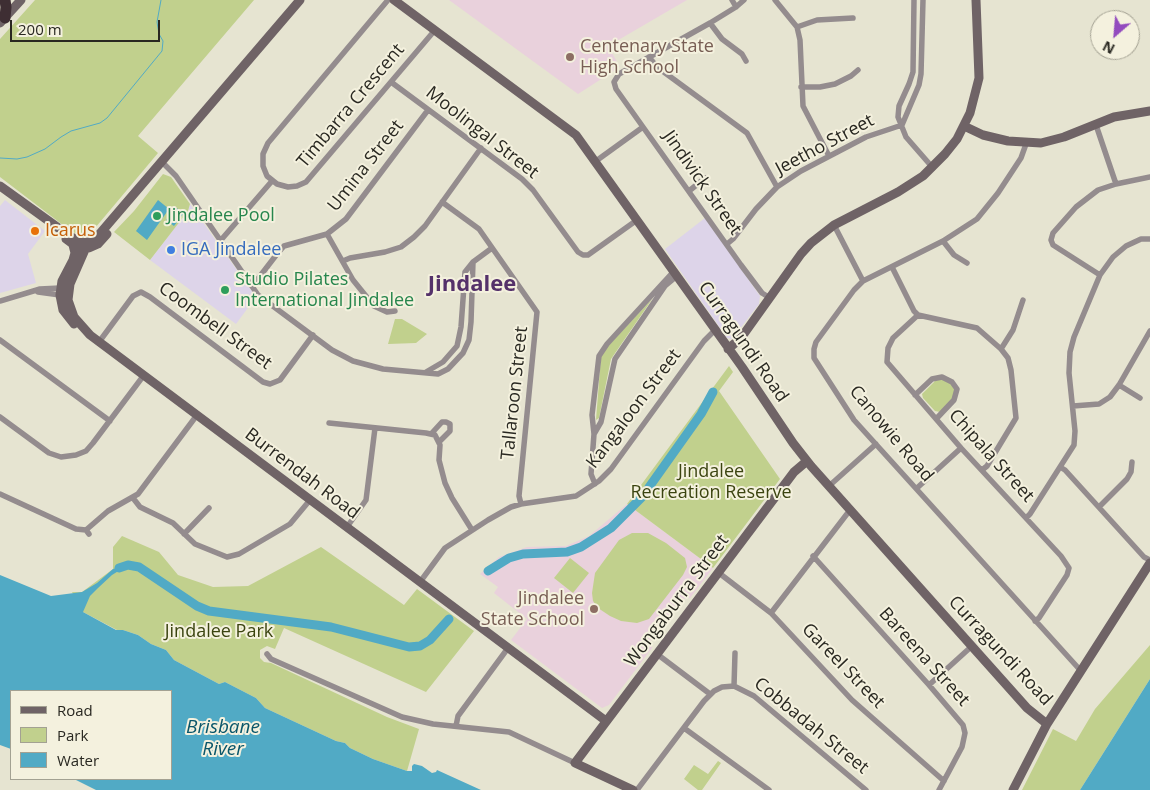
<!DOCTYPE html>
<style>
body{margin:0}
#map{position:relative;width:1150px;height:790px;overflow:hidden;background:#e6e4d1;font-family:"Open Sans",sans-serif}
canvas{display:block}
.legend{position:absolute;left:10px;top:690px;width:162px;height:90px;box-sizing:border-box;background:#f4f1de;border:1px solid #a3a192;margin:0;padding:6px 9px;list-style:none;font-size:15px;color:#292821}
.legend li{display:flex;align-items:center;gap:10px;height:25px}
.legend b{width:25px;border:1px solid #a3a192}
.north{position:absolute;left:1090px;top:10px;width:50px;height:50px;box-sizing:border-box;background:#f4f1de;border:1px solid #a3a192;border-radius:50%;rotate:207deg;font-size:14px;font-weight:700;line-height:20px;text-align:center;color:#292821}
.north::after{content:'';display:block;margin:auto;width:18px;height:22px;background:#934bbe;clip-path:polygon(50% 0,100% 100%,50% 72%,0 100%)}
.scale{position:absolute;left:10px;top:20px;width:150px;height:22px;box-sizing:border-box;border:2px solid #292821;border-top:0;padding-left:6px;font-size:15px;line-height:18px;white-space:nowrap;color:#292821;-webkit-text-stroke:4px #f4f1de;paint-order:stroke}
</style>
<div id="map">
<canvas width="1150" height="790"></canvas>
<ul class="legend">
<li><b style="height:6px;background:#6f6366"></b>Road</li>
<li><b style="height:14px;background:#c1d08d"></b>Park</li>
<li><b style="height:14px;background:#51aac5"></b>Water</li>
</ul>
<div class="north">N</div>
<div class="scale">200 m</div>
</div>
<script>
const context = document.querySelector('canvas').getContext('2d');
context.lineJoin = 'round';
function fill(path, color) { context.fillStyle = color; context.fill(path, 'evenodd'); }
const shape = rows => new Path2D(rows.map(r => 'M' + r).join(''));
function trace(path, color, width, dash) { context.strokeStyle = color; context.lineWidth = width; context.lineCap = dash ? 'butt' : 'round'; context.setLineDash(dash || []); context.stroke(path); }
function write(font, color, halo, rows, align = 'center') {
  context.font = font + ' "Open Sans",sans-serif'; context.lineWidth = 4; context.setLineDash([]); context.textBaseline = 'middle'; context.strokeStyle = halo; context.fillStyle = color; for (const [text, x, y, turn = 0] of rows) {
    context.save(); context.translate(x, y); context.rotate((+turn || 0) * Math.PI / 180); context.textAlign = isNaN(turn) ? turn : align; if (halo) context.strokeText(text, 0, 0); context.fillText(text, 0, 0); context.restore();
  }
}
const commercial = shape([
 [5,200,45,231,28,254,36,283,0,293,0,206],
 [190,204,256,297,236,324,150,260,188,211],
 [705,218,760,296,759,304,732,339,727,338,725,335,665,249]
]);
const education = shape([
 [449,0,687,0,608,46,620,67,578,94],
 [627,504,713,568,690,598,681,599,651,639,652,648,609,705,602,708,511,640,527,619,494,593,498,587,480,574,499,557,527,547,566,546,589,536]
]);
const green = shape([
 [35,0,254,0,138,136,158,153,90,234,82,235,72,232,0,177,0,39],
 [163,174,171,177,190,204,188,211,150,260,114,232,134,211],
 [653,298,611,359,599,418,596,420,601,356,606,348],
 [395,319,402,319,427,334,416,343,388,344],
 [729,366,733,372,719,391,780,479,713,568,627,504],
 [940,379,950,382,955,390,952,399,940,412,935,411,923,398,922,394,935,381],
 [632,533,648,533,666,543,685,558,687,567,683,575,649,619,637,623,621,621,610,616,598,608,593,601,592,593,595,573,619,540],
 [122,536,159,552,178,575,213,587,248,586,321,547,404,605,417,589,474,631,426,692,284,628,275,649,267,646,260,650,260,658,264,662,271,663,387,717,419,729,407,771,373,759,350,748,345,743,336,741,265,708,256,698,225,682,219,684,174,660,166,650,151,644,138,635,123,630,117,630,83,612,72,592,82,592,113,569,113,547],
 [570,558,589,573,573,593,554,578],
 [1150,645,1150,679,1080,790,1022,790,1053,729,1076,741,1095,709],
 [718,761,721,763,702,790,698,790,684,779,694,765,708,774]
]);
const water = shape([
 [158,200,169,209,147,240,136,231],
 [175,207,184,213,174,226,166,220],
 [128,565,112,575,98,588,90,596,83,612,116,630,123,630,138,635,151,644,166,650,174,660,219,684,225,682,256,698,265,708,336,741,345,743,350,748,373,759,407,771,412,771,412,766,414,764,422,766,432,773,436,772,437,770,481,790,96,790,74,779,171,779,171,691,11,691,11,749,0,745,0,575,51,596,82,592,97,583,113,569],
 [1150,679,1150,790,1080,790]
]);
const stream = shape([
 [0,158,17,159,27,157,45,149,61,137,71,131,100,123,107,118,162,51,163,41,159,34,157,22,161,0]
]);
const river = shape([
 [119,568,128,565,139,567,197,606,209,611,331,627,409,647,420,646,430,640,449,619],
 [488,571,509,558,523,554,567,552,581,547,611,528,642,497,701,414,713,392]
]);
const street = shape([
 [388,0,268,143,263,154,263,166,267,176,277,184,288,187,297,186,306,182,435,30],
 [732,0,736,7],
 [744,0,736,7,710,23,619,74,614,82,616,89,741,265,762,293,770,298],
 [775,0,797,27,800,40,803,106,829,156],
 [914,0,913,72,909,84,899,106,898,117,906,137,933,168],
 [710,23,722,39,742,54,746,61],
 [797,27,817,20,853,18],
 [649,57,657,67,747,133,777,187],
 [391,82,522,179,533,190,578,252,583,255,588,255,637,220],
 [801,87,820,87,835,84,851,76,858,70],
 [902,125,919,85,921,74,923,0],
 [1096,125,1116,184],
 [1026,144,1021,158,998,193,977,219,943,241,863,281,854,290,816,342,814,349,814,358,854,420,1081,671],
 [161,161,176,176,258,295,332,350,353,361,383,369,438,374,448,369,463,353,469,340,471,322,473,262],
 [596,161,643,127],
 [689,191,705,178],
 [442,202,479,229,537,312,519,496,521,504],
 [834,225,863,281],
 [327,234,353,280,374,306,387,312,395,311],
 [221,240,272,181],
 [943,241,954,255,967,263],
 [727,244,733,239,756,209,777,187,801,171,866,137,902,125],
 [343,261,350,258,385,252,401,247,414,237,425,226,481,148],
 [892,267,914,311,918,315,977,328,1001,349,1008,358,1011,370,1016,418,987,466,982,470],
 [1100,275,1053,245,1051,240,1053,233,1076,207,1098,190,1116,184,1150,177],
 [252,285,257,280,277,254,284,246,327,234,346,219,428,110],
 [38,292,60,295],
 [0,301,40,289,60,288],
 [918,315,893,338,888,348,887,362,961,448,1061,556,1069,568,1067,575,1039,618,1035,621],
 [0,340,110,421],
 [99,342,133,296,141,292,150,297,263,382,270,384,280,380,313,335],
 [1001,349,1013,330,1023,300],
 [426,372,443,362,457,346,461,327,465,272,473,262,492,248],
 [1119,385,1140,398],
 [915,395,932,379,942,377,952,382,957,389,954,400,937,418],
 [1073,406,1099,404,1110,397,1119,385,1150,331],
 [0,417,49,453,61,457,76,455,86,451,93,443,144,375],
 [329,423,426,433,435,435,440,445,439,460,445,483,452,498,472,530],
 [431,434,442,422,446,422,450,424,450,431,439,442],
 [594,434,601,422,615,359,665,286,677,276],
 [1060,467,1065,470,1144,557,1150,560],
 [595,484,591,474,594,434,592,415,599,356,607,344,674,271],
 [829,486,876,444],
 [917,488,961,448],
 [0,494,76,529,86,530,89,534],
 [133,498,140,507,173,523,195,544,227,557,239,554,290,524,310,500],
 [1099,507,1127,479,1131,472,1132,462],
 [1026,518,1030,514,1074,445,1075,431,1069,373,1070,352,1074,337,1100,275,1113,257,1126,246,1141,239,1150,239],
 [347,527,366,500,375,428],
 [86,530,108,511,138,494,197,415],
 [184,534,209,508],
 [813,556,929,685,963,725,965,733,962,747,939,790],
 [719,573,771,613,852,700,944,781],
 [420,582,445,548,488,520,511,507,521,504,576,496,599,481,611,469,704,341,715,330],
 [771,613,850,510],
 [267,654,271,659,402,717,433,724,509,732,575,763],
 [657,654,710,694],
 [929,685,972,646],
 [734,686,735,653],
 [456,726,458,716,508,648],
 [684,728,769,790],
 [637,790,704,701,714,691,722,687,734,686,754,696,866,790]
]);
const secondary = shape([
 [394,0,576,135,742,367,793,443,811,466,1027,708,1047,724],
 [0,23,21,0],
 [964,126,983,135,1008,141,1041,143,1064,137,1114,117,1150,111],
 [0,186,71,237,82,241,90,240,97,237,300,0],
 [66,239,78,248,89,248,98,244,107,234],
 [80,240,84,247,84,252,70,284,68,300,74,317,90,335,606,721],
 [73,245,75,253,73,260,62,281,60,295,63,310,74,324],
 [728,349,741,338,801,254,811,243,834,225,898,192,923,176,945,154,957,139,970,113,979,78,976,0],
 [633,790,575,763,794,472,807,461],
 [1013,790,1047,724,1150,563]
]);
const highway = shape([
 [5,18,6,7,5,0]
]);
const markers = [
 [570,57,5,"#8d6e63"],
 [157,216,5,"#2e9e5b"],
 [35,231,5,"#e8710a"],
 [171,250,5,"#3f7fe0"],
 [225,290,5,"#2e9e5b"],
 [594,609,5,"#8d6e63"]
];
const educationNames = [
 ["Centenary State",580,47],
 ["High School",580,68],
 ["Jindalee",584,599,"right"],
 ["State School",584,620,"right"]
];
const streetNames = [
 ["Timbarra Crescent",351,106,-50],
 ["Moolingal Street",482,133,38],
 ["Jeetho Street",825,145,-28],
 ["Umina Street",366,166,-52],
 ["Jindivick Street",702,183,55],
 ["Coombell Street",215,326,36],
 ["Curragundi Road",743,342,55],
 ["Tallaroon Street",515,393,-84],
 ["Kangaloon Street",634,409,-53],
 ["Canowie Road",891,434,50],
 ["Chipala Street",991,456,48],
 ["Burrendah Road",302,474,37],
 ["Wongaburra Street",677,601,-53],
 ["Curragundi Road",1000,651,47],
 ["Bareena Street",924,657,48],
 ["Gareel Street",843,666,46],
 ["Cobbadah Street",811,726,39]
];
const leisureNames = [
 ["Jindalee Pool",167,216],
 ["Studio Pilates",235,280],
 ["International Jindalee",235,301]
];
const foodNames = [
 ["Icarus",45,231]
];
const shopNames = [
 ["IGA Jindalee",181,250]
];
const parkNames = [
 ["Jindalee",711,472],
 ["Recreation Reserve",711,493],
 ["Jindalee Park",219,632]
];
const waterNames = [
 ["Brisbane",223,728],
 ["River",223,750]
];
const districtNames = [
 ["Jindalee",472,285]
];
fill(commercial, '#ddd4e9');
fill(education, '#e9d1dc');
fill(green, '#c1d08d');
fill(water, '#51aac5');
trace(stream, '#51aac5', 1);
trace(river, '#51aac5', 9);
trace(street, '#948c8e', 5.5);
trace(secondary, '#6f6366', 9);
trace(highway, '#3e2e33', 11);
for (const [x, y, r, color] of markers) { const dot = new Path2D(); dot.arc(x, y, r, 0, 2 * Math.PI); context.fillStyle = color; context.fill(dot); trace(dot, '#f4f1de', 2); }
write('18px', '#785e54', '#f4f1de', educationNames, 'left');
write('18px', '#292821', '#f4f1de', streetNames);
write('18px', '#27864d', '#f4f1de', leisureNames, 'left');
write('18px', '#c56008', '#f4f1de', foodNames, 'left');
write('18px', '#366cbe', '#f4f1de', shopNames, 'left');
write('18px', '#3b4410', '#f4f1de', parkNames);
write('italic 19px', '#09566a', '#f4f1de', waterNames);
write('bold 22px', '#54316a', '#f4f1de', districtNames);
</script>
